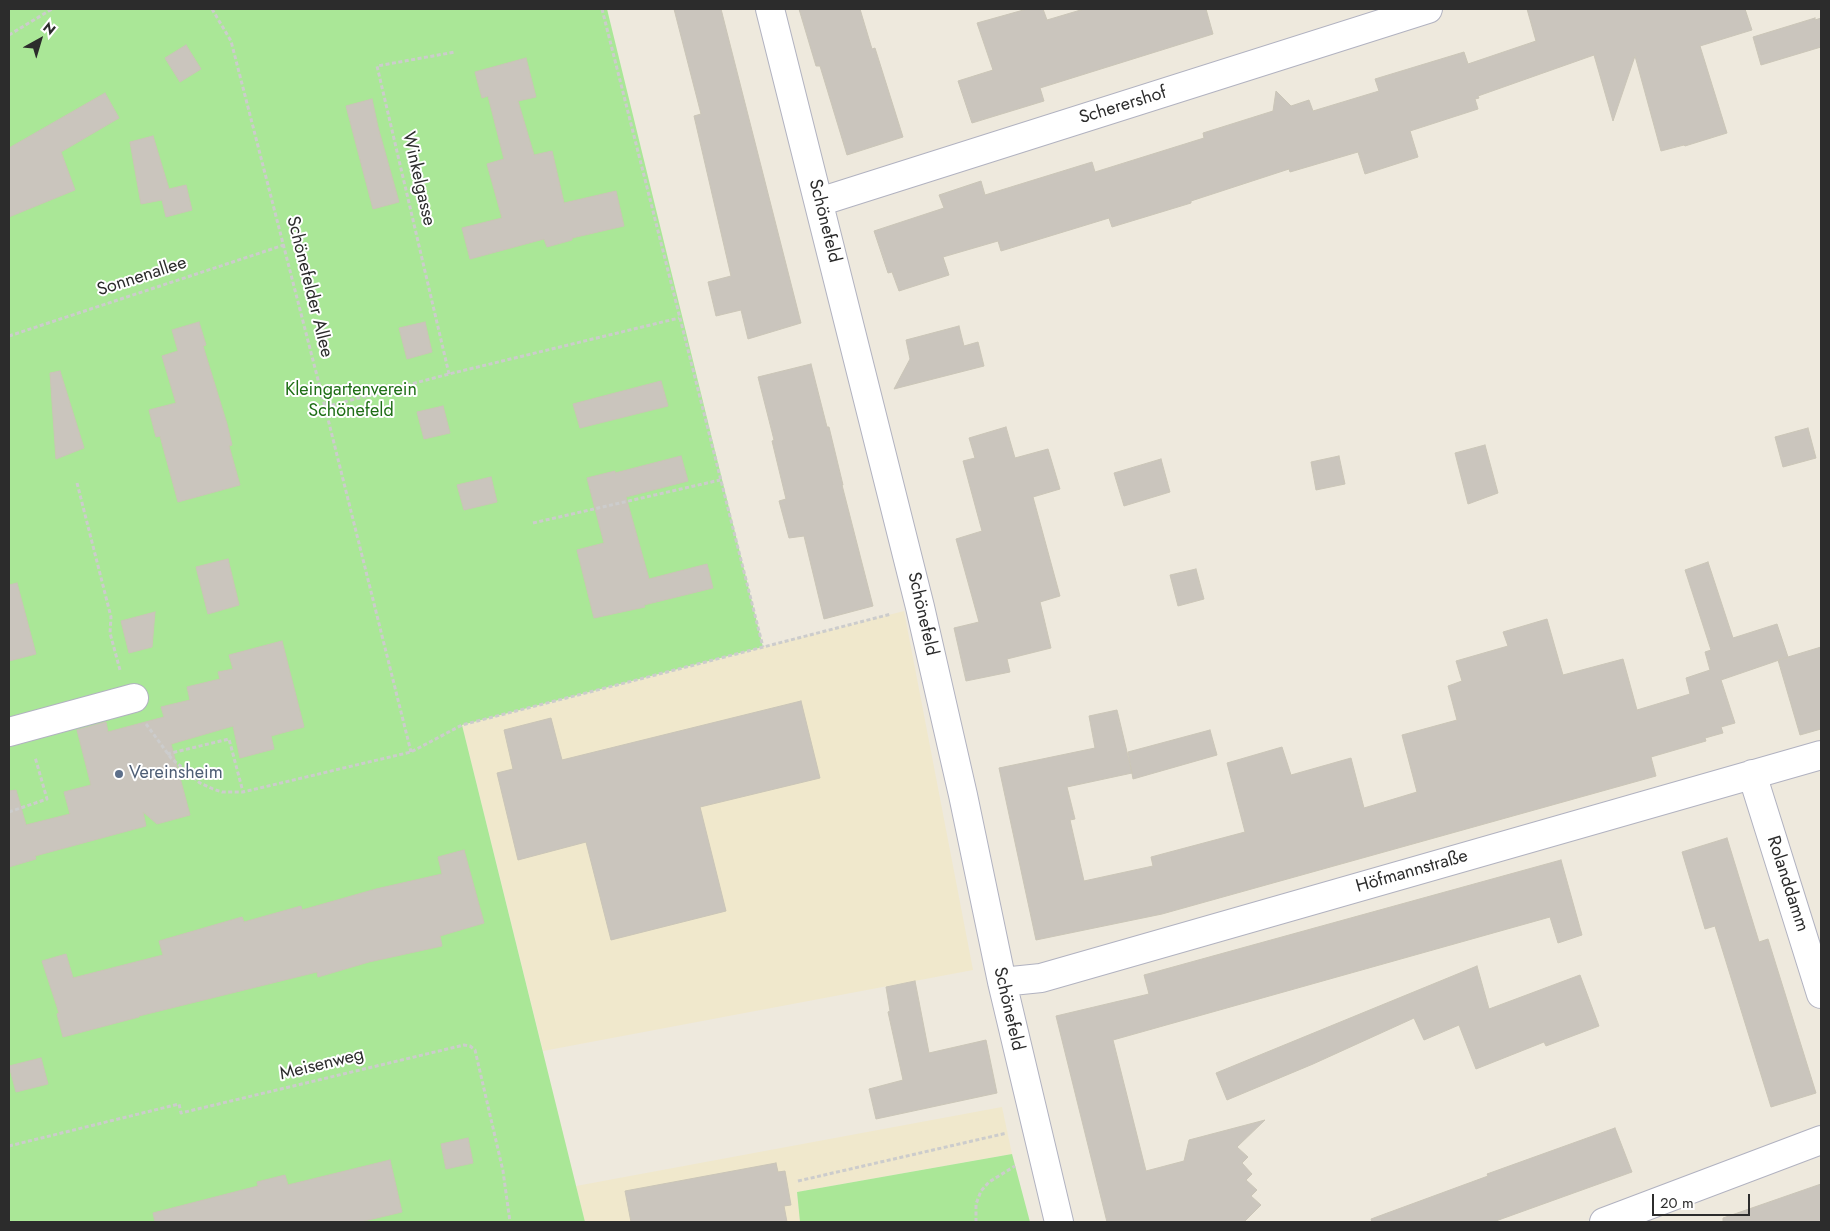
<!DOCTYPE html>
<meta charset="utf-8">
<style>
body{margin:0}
#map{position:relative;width:1830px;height:1231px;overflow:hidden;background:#eee9dd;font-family:Jost,sans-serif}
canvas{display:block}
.frame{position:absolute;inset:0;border:10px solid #2c2c2c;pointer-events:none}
.north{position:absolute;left:15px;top:15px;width:50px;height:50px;-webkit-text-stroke:4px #fff;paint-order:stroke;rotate:39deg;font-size:14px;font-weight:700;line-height:20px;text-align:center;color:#2c2c2c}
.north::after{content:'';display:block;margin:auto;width:18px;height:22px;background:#2c2c2c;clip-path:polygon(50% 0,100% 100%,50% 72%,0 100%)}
.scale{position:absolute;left:1652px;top:1194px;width:98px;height:22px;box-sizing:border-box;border:2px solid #2c2c2c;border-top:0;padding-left:6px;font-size:15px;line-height:18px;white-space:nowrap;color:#2c2c2c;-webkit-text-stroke:4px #fff;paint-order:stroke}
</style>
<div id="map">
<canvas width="1830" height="1231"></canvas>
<div class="frame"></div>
<div class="north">N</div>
<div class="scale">20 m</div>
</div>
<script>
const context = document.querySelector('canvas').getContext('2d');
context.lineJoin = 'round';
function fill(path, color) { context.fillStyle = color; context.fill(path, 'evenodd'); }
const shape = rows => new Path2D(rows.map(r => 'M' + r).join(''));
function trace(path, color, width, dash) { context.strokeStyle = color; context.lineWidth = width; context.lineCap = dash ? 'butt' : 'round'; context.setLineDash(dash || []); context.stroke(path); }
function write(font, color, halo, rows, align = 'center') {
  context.font = font + ' Jost,sans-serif'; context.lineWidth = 4; context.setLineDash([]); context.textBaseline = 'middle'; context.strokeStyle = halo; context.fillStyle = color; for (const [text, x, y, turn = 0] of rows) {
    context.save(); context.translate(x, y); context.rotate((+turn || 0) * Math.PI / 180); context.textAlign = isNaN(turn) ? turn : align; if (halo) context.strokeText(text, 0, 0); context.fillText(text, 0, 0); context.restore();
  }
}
const education = shape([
 [904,611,973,970,543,1051,462,725],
 [1002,1107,1012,1154,797,1192,800,1222,585,1222,576,1186]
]);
const green = shape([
 [9,9,607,9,763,647,462,725,585,1222,9,1222],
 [1012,1154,1030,1222,800,1222,797,1192]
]);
const building = shape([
 [674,9,721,9,801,323,748,339,741,310,716,316,708,282,731,276,694,116,701,114,674,9],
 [799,9,860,9,872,49,875,48,903,137,847,155,820,66,816,66,799,9],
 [1027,9,1043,9,1047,20,1084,9,1206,9,1213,34,1040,88,1044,101,972,123,958,81,993,70,977,23,1027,9],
 [1527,9,1745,9,1752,30,1700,46,1727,133,1685,146,1684,145,1661,151,1635,56,1613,121,1594,55,1478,96,1479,98,1475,99,1478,109,1410,131,1418,157,1365,174,1358,152,1290,172,1289,169,1191,201,1191,203,1112,227,1109,218,1001,251,998,241,943,257,949,275,899,291,892,272,888,273,874,231,944,208,939,195,981,181,985,195,1092,162,1095,172,1204,138,1203,133,1273,111,1276,91,1291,106,1309,100,1313,111,1379,91,1375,79,1464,52,1468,64,1536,41,1527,9],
 [1815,18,1815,20,1821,18,1821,47,1761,65,1753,37,1815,18],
 [186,45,201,69,180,82,165,58,186,45],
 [526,58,536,97,518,101,534,155,552,151,564,203,616,191,624,226,572,238,572,240,547,247,544,239,470,259,462,228,502,218,487,164,504,159,488,96,482,98,475,72,526,58],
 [105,93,119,118,61,152,75,190,9,217,9,148,105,93],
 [372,99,378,127,399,202,373,209,346,106,372,99],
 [153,136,169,189,186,185,192,210,166,217,162,200,141,204,130,142,153,136],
 [199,322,206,345,203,346,227,424,232,445,229,446,240,485,178,502,160,436,156,437,149,410,176,403,162,356,178,351,172,330,199,322],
 [425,322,432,352,407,359,399,328,425,322],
 [959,326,964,346,978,342,984,366,894,389,910,359,906,340,959,326],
 [811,364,827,427,829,427,843,485,842,485,873,606,824,619,804,536,789,538,779,501,786,499,772,441,774,440,758,377,811,364],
 [60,371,84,448,56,459,50,373,60,371],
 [661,381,668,406,580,428,573,404,661,381],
 [443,406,450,433,424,439,417,412,443,406],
 [1006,427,1015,458,1048,449,1060,489,1033,497,1060,596,1040,602,1051,648,1007,659,1010,672,966,681,954,628,979,622,956,539,982,531,963,461,975,458,969,438,1006,427],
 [1808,428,1816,458,1783,467,1775,437,1808,428],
 [1485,445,1498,493,1468,504,1455,453,1485,445],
 [681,456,688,481,626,497,649,579,707,564,713,588,644,605,645,607,594,618,577,550,604,543,587,478,615,471,615,473,681,456],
 [1339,456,1345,484,1316,490,1311,462,1339,456],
 [1161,459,1170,492,1124,506,1114,473,1161,459],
 [491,477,497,502,464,510,457,485,491,477],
 [228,559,239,605,208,614,196,567,228,559],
 [1708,562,1733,638,1777,624,1788,657,1721,680,1735,723,1721,727,1723,733,1705,738,1706,741,1651,757,1656,776,1162,914,1036,940,999,768,1095,748,1089,716,1117,710,1132,773,1067,787,1075,819,1070,820,1084,881,1153,866,1151,857,1245,832,1227,763,1282,747,1291,775,1351,758,1364,808,1417,792,1402,735,1457,720,1448,686,1462,681,1456,661,1508,646,1503,632,1547,619,1563,675,1623,659,1637,710,1690,694,1686,678,1710,670,1705,652,1711,650,1685,570,1708,562],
 [1196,569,1204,599,1178,606,1170,575,1196,569],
 [17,583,36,654,9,661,9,585,17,583],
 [155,612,152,647,129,653,121,621,155,612],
 [282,641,304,727,271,736,274,749,240,758,233,726,171,744,190,815,157,824,143,812,146,826,35,856,36,859,9,867,9,791,16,790,26,825,70,814,64,792,91,785,77,730,106,722,108,732,164,717,161,707,190,700,187,687,220,679,218,672,233,669,229,655,282,641],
 [1821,647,1821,729,1800,735,1778,660,1821,647],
 [801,701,820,778,700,807,726,911,611,940,586,842,518,860,497,773,513,769,504,730,551,718,562,760,801,701],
 [1210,730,1217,755,1133,779,1128,752,1210,730],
 [1727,838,1759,942,1768,939,1816,1093,1771,1107,1715,926,1705,929,1682,852,1727,838],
 [464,850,484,923,440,936,442,946,369,962,318,977,317,972,139,1016,139,1017,63,1037,57,1014,59,1013,42,961,66,954,73,978,163,955,159,941,242,917,244,922,301,906,302,910,376,889,442,874,438,857,464,850],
 [1561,860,1582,935,1558,943,1550,917,1113,1040,1146,1171,1184,1161,1189,1140,1265,1120,1237,1147,1248,1157,1242,1163,1252,1174,1246,1180,1257,1190,1251,1196,1261,1205,1244,1222,1107,1222,1056,1016,1149,994,1144,975,1561,860],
 [1477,966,1489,1009,1580,975,1599,1026,1546,1046,1544,1042,1476,1069,1459,1025,1424,1040,1414,1018,1313,1064,1227,1100,1216,1073,1477,966],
 [915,981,929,1053,986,1040,997,1093,876,1119,869,1089,903,1080,888,1012,890,1011,886,987,915,981],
 [41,1058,48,1084,16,1092,9,1066,41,1058],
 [1615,1128,1632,1172,1493,1222,1372,1222,1371,1219,1488,1176,1487,1174,1615,1128],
 [468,1138,473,1163,446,1169,441,1144,468,1138],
 [390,1160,402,1212,360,1222,155,1222,153,1213,258,1186,257,1182,285,1175,288,1185,390,1160],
 [776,1163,778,1172,785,1171,791,1205,784,1206,787,1222,631,1222,625,1191,776,1163],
 [1821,1184,1821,1222,1723,1222,1723,1218,1821,1184]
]);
const path = shape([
 [212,9,231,41,325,407,411,752],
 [602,9,763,647],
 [9,35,52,9],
 [9,336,284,245],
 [449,374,377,66,455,52],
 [325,407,449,374,679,318],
 [77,483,111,617,110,633,120,670],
 [533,523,720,480],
 [146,724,171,758,200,783,213,789,222,792,243,792,411,752,462,725,891,614],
 [167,754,229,739,243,792],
 [9,812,47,799,35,757],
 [9,1146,179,1104,181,1113,464,1045,470,1046,475,1050,503,1171,510,1222],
 [798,1181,1007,1133],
 [976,1222,976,1204,981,1191,989,1182,1015,1166]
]);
const minor = shape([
 [770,9,920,607,963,795,1002,982,1059,1222],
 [819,202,1428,9],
 [9,732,134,698],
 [1752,774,1821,994],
 [1002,982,1041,978,1821,755],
 [1604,1222,1821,1140]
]);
const markers = [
 [119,774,5,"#5c6f8a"]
];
const streetNames = [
 ["Scherershof",1123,106,-17],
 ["Winkelgasse",418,179,77],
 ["Schönefeld",824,221,76],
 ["Sonnenallee",142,277,-18],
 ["Schönefelder Allee",309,287,76],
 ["Schönefeld",922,614,77],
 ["Höfmannstraße",1412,872,-16],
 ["Rolanddamm",1787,884,72],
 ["Schönefeld",1008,1009,77],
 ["Meisenweg",322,1065,-14]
];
const parkNames = [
 ["Kleingartenverein",351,391],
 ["Schönefeld",351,412]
];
const serviceNames = [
 ["Vereinsheim",129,774]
];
fill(education, '#f0e8cc');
fill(green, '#aae797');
fill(building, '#cac5bd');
trace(building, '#cac5b7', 1);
trace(minor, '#b1b2c0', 30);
trace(path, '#ccc', 3, [4, 2.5]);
trace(minor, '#fff', 28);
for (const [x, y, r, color] of markers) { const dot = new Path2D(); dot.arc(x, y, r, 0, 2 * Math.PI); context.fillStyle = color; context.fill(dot); trace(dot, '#fff', 2); }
write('18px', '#2c2c2c', '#fff', streetNames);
write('18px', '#1f6e16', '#fff', parkNames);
write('18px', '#4e5e75', '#fff', serviceNames, 'left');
</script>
